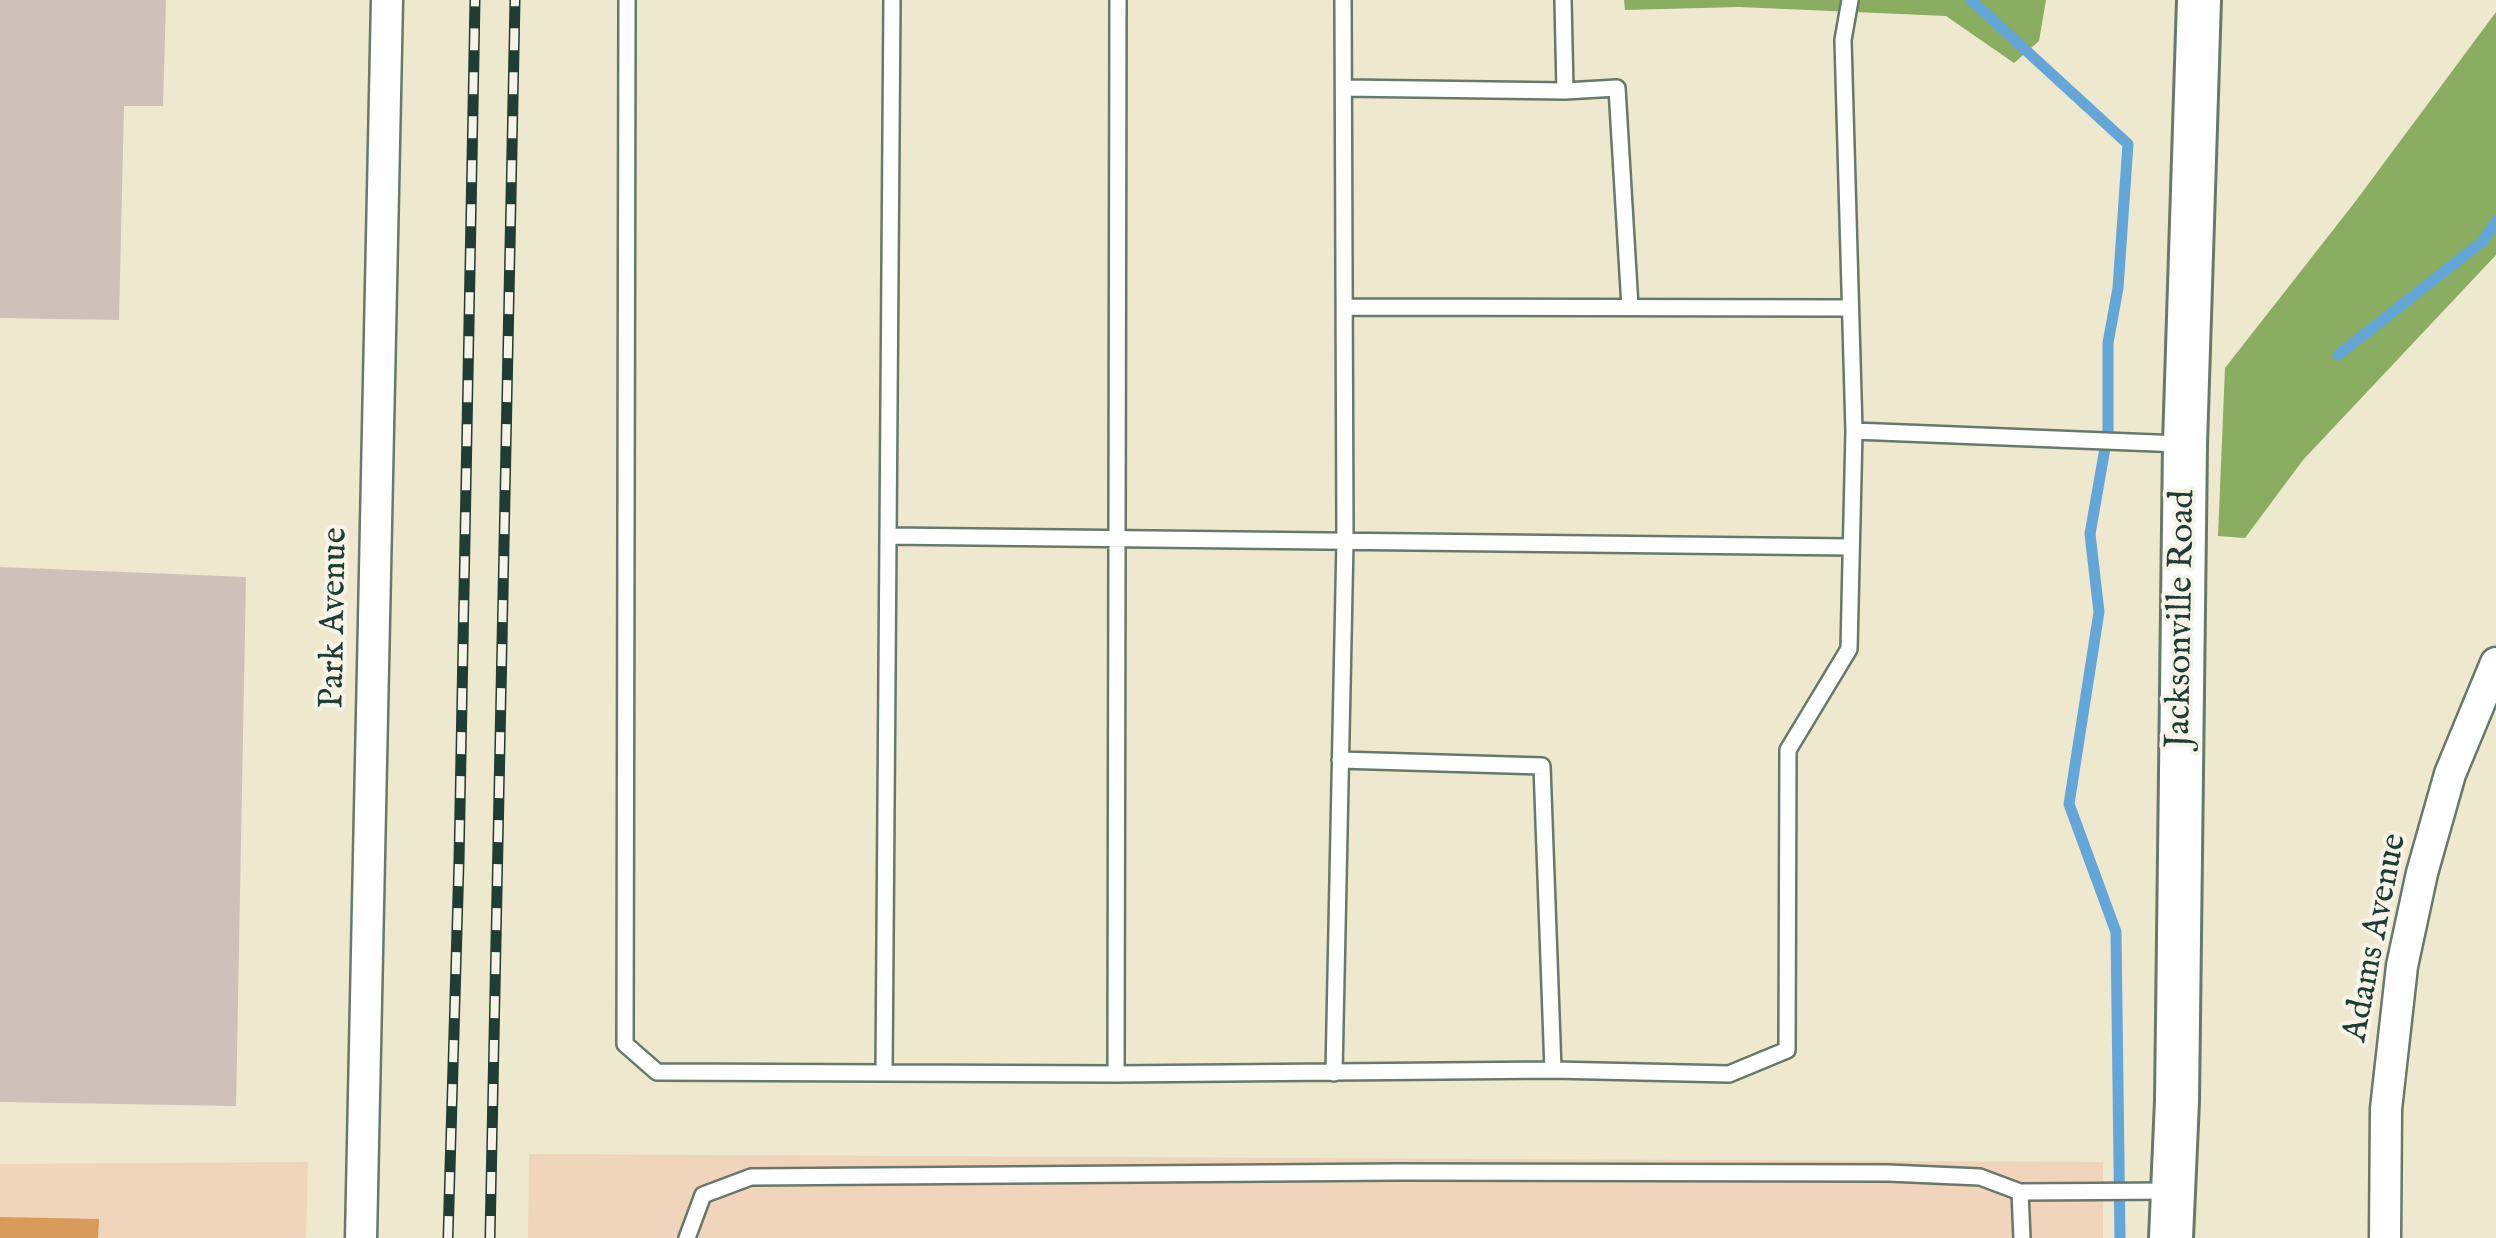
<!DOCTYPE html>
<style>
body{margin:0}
canvas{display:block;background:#eee8ce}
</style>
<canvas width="2496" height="1238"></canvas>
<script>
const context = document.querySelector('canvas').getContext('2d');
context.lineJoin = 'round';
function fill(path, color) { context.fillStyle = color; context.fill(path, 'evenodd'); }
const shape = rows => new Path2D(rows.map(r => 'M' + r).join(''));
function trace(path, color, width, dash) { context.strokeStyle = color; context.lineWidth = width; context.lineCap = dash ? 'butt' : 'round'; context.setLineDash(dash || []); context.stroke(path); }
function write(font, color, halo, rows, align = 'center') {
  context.font = font + ' "IM FELL English",serif'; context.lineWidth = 8; context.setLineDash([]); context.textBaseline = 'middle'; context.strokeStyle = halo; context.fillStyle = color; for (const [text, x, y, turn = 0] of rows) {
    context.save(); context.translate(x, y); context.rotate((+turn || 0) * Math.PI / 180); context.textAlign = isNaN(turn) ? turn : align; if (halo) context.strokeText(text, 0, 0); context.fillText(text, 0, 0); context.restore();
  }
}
const built = shape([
 [529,1154,2103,1162,2103,1238,528,1238],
 [308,1162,306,1238,0,1238,0,1164]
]);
const industrial = shape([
 [0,0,166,0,163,106,124,106,119,320,0,318],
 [0,567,246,577,236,1106,0,1102]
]);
const forest = shape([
 [1624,0,2046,0,2039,41,2014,63,1946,16,1739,7,1625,10],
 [2496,12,2496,255,2303,460,2245,538,2218,536,2225,368,2355,202]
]);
const stream = shape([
 [1971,0,2128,144,2118,288,2108,343,2108,431,2090,534,2099,612,2069,804,2116,932,2120,1238],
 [2338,355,2483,241,2496,221]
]);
const building = shape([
 [0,1217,99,1219,98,1238,0,1238]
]);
const lane = shape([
 [627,0,625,1044,657,1072,1116,1074,1553,1070,1729,1074,1787,1050,1788,750,1849,649,1854,431],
 [1563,0,1565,91,1617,88,1630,307],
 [1850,0,1843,40,1854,431,2181,444],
 [1344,88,1565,91],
 [1346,307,1849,308],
 [888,536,1850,547],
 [1340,760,1542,766,1553,1070],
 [884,1073,892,0],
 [1334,1073,1345,541,1343,0],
 [1116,1074,1118,0],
 [2020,1192,2022,1238],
 [687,1238,703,1195,751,1177,1398,1172,1888,1173,1980,1177,2020,1192,2171,1191]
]);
const street = shape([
 [361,1238,387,0],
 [2385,1238,2386,1109,2402,966,2422,873,2450,774,2496,663]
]);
const secondary = shape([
 [2171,1238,2177,1101,2185,444,2199,0]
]);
const rail = shape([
 [448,1238,459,861,475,0],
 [490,1238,515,0]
]);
const streetNames = [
 ["Park Avenue",336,618,-89],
 ["Jacksonville Road",2183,619,-89],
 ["Adams Avenue",2377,938,-79]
];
fill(built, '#f0d5bc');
fill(industrial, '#cec1b9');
fill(forest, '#8aad62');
trace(stream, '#65a6d8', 11);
fill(building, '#d79b5a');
trace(lane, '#67796a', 20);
trace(street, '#67796a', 35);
trace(secondary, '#67796a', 48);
trace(lane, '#fff', 15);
trace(street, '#fff', 30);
trace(secondary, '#fff', 42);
trace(rail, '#1f3d34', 11);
trace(rail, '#f7f3e8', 8, [22]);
write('35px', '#1f3d34', '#f7f3e8', streetNames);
</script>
